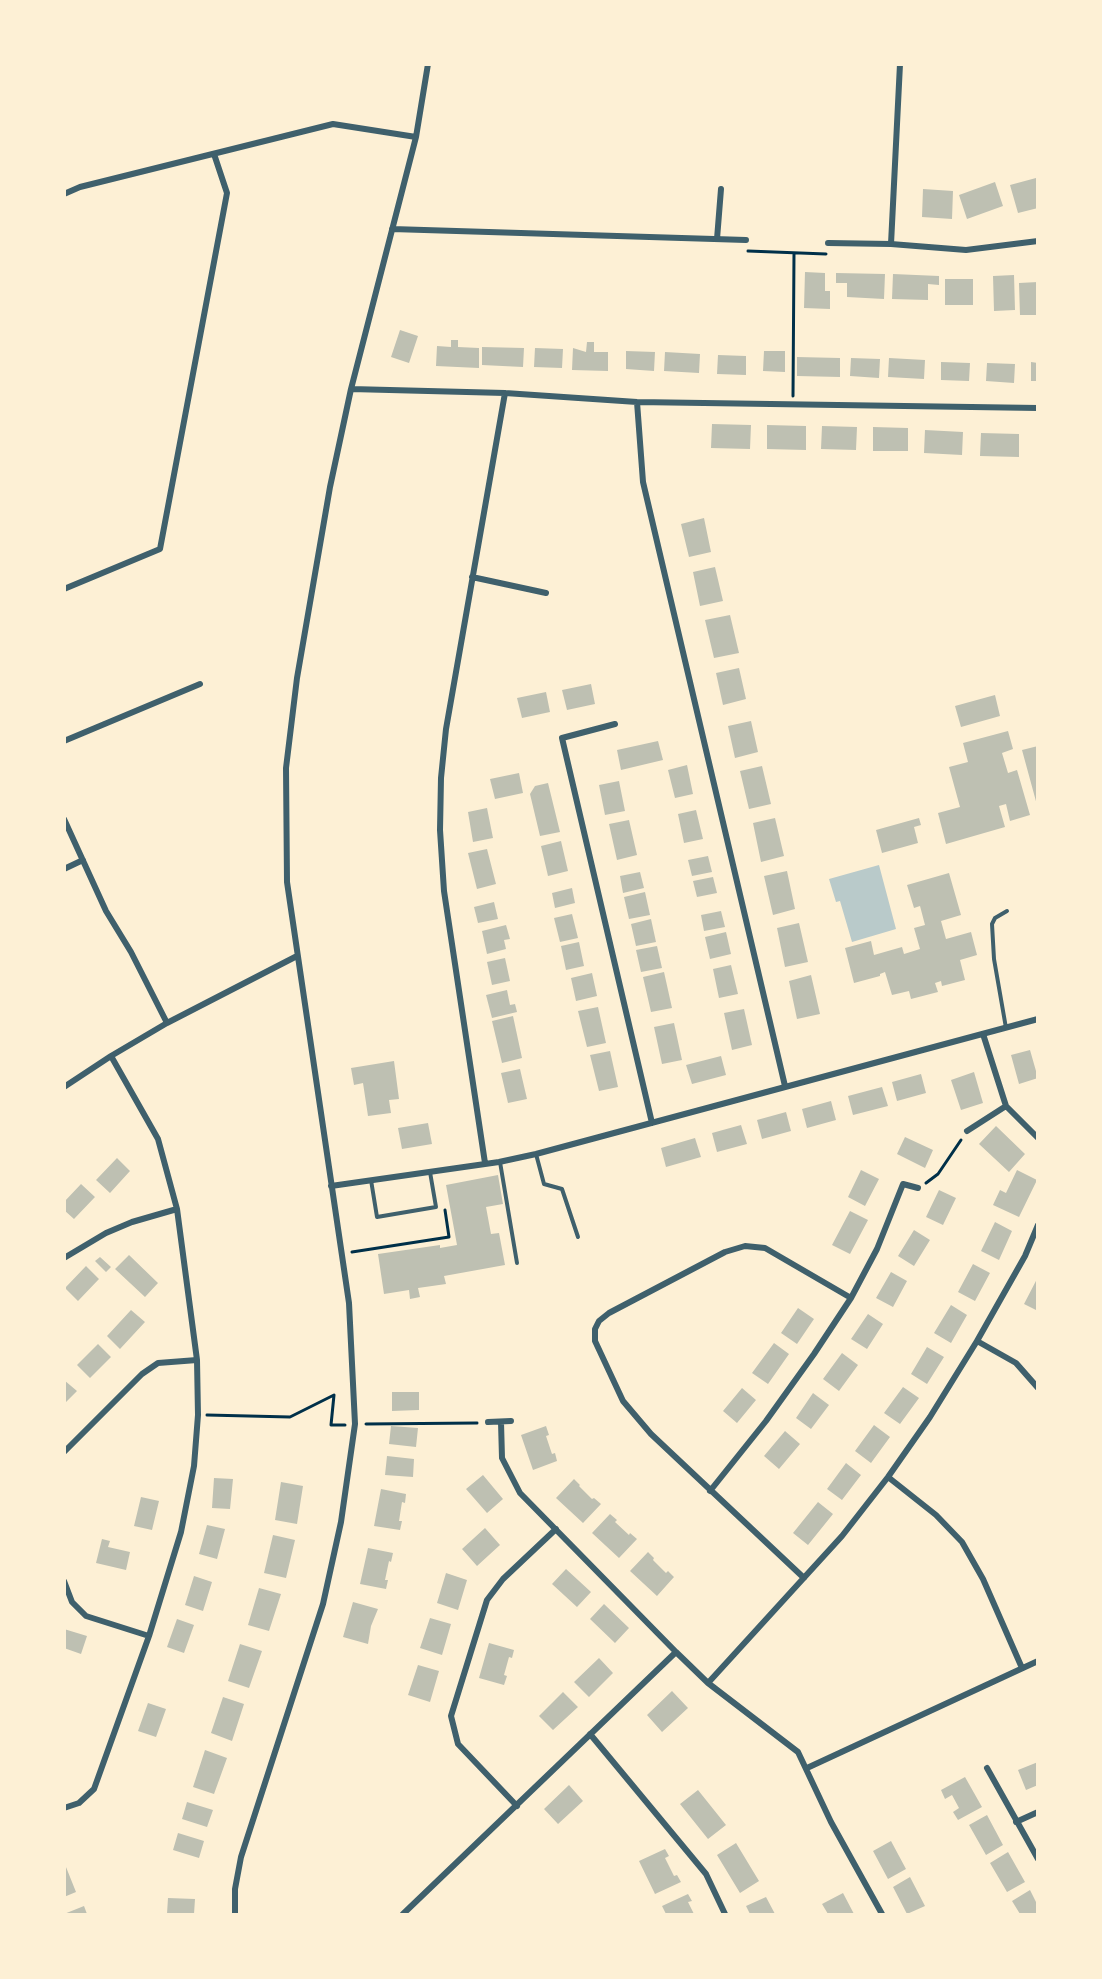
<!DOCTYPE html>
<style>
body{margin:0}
#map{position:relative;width:1102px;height:1979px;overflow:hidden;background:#fdf0d5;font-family:Cabin,sans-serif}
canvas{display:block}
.frame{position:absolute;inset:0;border:66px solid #fdf0d5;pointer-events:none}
</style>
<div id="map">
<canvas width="1102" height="1979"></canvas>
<div class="frame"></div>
</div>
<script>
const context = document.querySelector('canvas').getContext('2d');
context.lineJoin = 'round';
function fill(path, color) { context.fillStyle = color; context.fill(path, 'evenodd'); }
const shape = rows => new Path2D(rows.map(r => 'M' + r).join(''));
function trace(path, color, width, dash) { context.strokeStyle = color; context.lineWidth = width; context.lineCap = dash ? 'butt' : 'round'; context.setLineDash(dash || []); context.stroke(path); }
const green = shape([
 [879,865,896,929,852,942,840,901,836,902,829,879]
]);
const building = shape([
 [1036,178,1038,208,1018,213,1010,185],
 [995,182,1003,206,967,219,959,195],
 [923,189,953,191,952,219,922,217],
 [805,272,825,273,825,291,830,291,830,309,804,308],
 [836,273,885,274,884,299,847,297,847,283,836,283],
 [893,274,939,276,939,285,928,284,928,300,892,299],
 [1014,275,1015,310,994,311,993,276],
 [945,279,973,279,973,305,945,305],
 [1038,282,1038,315,1020,315,1019,283],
 [400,330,418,336,409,363,391,357],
 [451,340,458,340,458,347,479,348,479,368,436,366,437,346,451,347],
 [587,342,594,342,594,352,608,352,608,371,572,370,573,348,586,352],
 [482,347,524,348,523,367,482,365],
 [535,348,563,349,562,368,534,367],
 [626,351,655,352,654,371,626,369],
 [764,351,785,351,785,372,763,371],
 [665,352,700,354,699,373,664,371],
 [718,355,746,356,746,375,717,374],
 [797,357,840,358,840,377,797,376],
 [851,358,880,359,879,378,850,376],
 [889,358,925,360,924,379,888,377],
 [941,362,970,363,969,381,941,380],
 [1031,362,1038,363,1038,381,1031,381],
 [987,363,1015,364,1014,383,986,381],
 [712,424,751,425,750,449,711,448],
 [767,425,806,426,806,450,767,449],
 [822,426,857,427,856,450,821,449],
 [873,427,908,428,908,451,873,451],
 [925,430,963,432,962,455,924,453],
 [981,433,1019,434,1019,457,980,456],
 [704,518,711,552,689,557,681,524],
 [715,567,723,601,700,606,693,572],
 [730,615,739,653,714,658,705,620],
 [739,668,746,699,723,705,716,673],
 [591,684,595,704,567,710,562,690],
 [546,692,550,712,522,718,517,698],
 [995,695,1000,716,961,727,955,706],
 [751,721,758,752,735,758,728,726],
 [1008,731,1013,749,1002,753,1008,773,1017,770,1030,815,1010,821,1006,804,999,806,1005,827,946,844,938,813,960,807,949,767,968,762,963,743],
 [658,741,663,760,621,770,617,750],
 [1038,746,1038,805,1037,805,1022,750],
 [687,765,693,794,675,798,668,770],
 [762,766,771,804,749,809,740,771],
 [519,773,523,793,495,799,490,779],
 [619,781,625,811,605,815,599,785],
 [548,783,560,832,540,836,530,794,535,786],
 [487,808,493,838,473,842,468,812],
 [696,810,703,839,684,843,678,814],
 [775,818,784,856,761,862,753,823],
 [919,818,921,825,914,827,918,843,882,853,876,830],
 [629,820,637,855,617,860,609,824],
 [561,841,568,871,548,876,541,846],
 [487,849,496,884,477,889,468,853],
 [708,856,712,872,692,876,688,860],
 [787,871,795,909,773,915,764,876],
 [640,872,644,888,623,893,620,876],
 [949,873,961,915,941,921,946,939,971,932,977,955,960,960,965,980,942,986,941,981,935,983,938,992,911,999,909,991,892,995,885,972,880,974,880,976,854,983,845,948,871,941,874,955,902,947,904,954,920,949,914,928,925,925,920,906,914,908,907,885],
 [713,877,717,893,697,897,693,881],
 [572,888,575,903,555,908,552,893],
 [645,892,650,915,629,919,624,897],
 [494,902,498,919,478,923,474,907],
 [721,911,725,927,704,931,701,915],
 [572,914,578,938,560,942,554,918],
 [651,919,656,942,636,946,631,924],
 [799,923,808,962,785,967,777,928],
 [506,925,510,939,504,940,506,949,487,954,482,931],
 [726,932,731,954,710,959,705,937],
 [579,942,584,966,566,970,561,946],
 [657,946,662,968,641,972,636,950],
 [505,958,510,981,492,985,487,962],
 [731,965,738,994,719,998,713,969],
 [664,972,672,1008,651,1012,643,977],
 [592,973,597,996,576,1001,571,978],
 [811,975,820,1014,797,1019,789,981],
 [507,990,510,1005,515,1004,517,1012,492,1018,486,995],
 [598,1007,606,1043,587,1047,578,1011],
 [744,1009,752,1045,732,1050,724,1013],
 [513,1016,522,1058,502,1063,492,1021],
 [674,1023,682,1060,662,1064,654,1027],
 [1030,1050,1038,1078,1019,1084,1011,1055],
 [610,1051,618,1087,599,1091,590,1055],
 [721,1056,726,1075,692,1084,686,1065],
 [394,1061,399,1099,389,1100,391,1113,368,1116,363,1083,354,1085,351,1068],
 [520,1069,527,1099,508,1103,501,1073],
 [974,1072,983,1103,961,1110,951,1080],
 [921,1074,926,1093,897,1101,892,1082],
 [882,1087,888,1106,853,1115,848,1096],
 [831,1101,836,1120,807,1128,802,1109],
 [786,1112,791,1131,762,1139,757,1120],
 [428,1123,432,1144,402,1149,398,1128],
 [741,1125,747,1144,717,1152,712,1133],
 [996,1126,1025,1154,1009,1172,979,1144],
 [905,1137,933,1150,925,1168,897,1154],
 [695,1138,701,1157,666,1167,661,1148],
 [117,1158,130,1171,110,1193,96,1180],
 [861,1170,879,1179,865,1206,848,1197],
 [1017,1170,1037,1180,1019,1217,993,1205,1000,1190,1006,1193],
 [498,1175,503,1204,486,1207,491,1234,499,1233,505,1265,444,1276,446,1284,418,1288,420,1297,410,1299,409,1290,384,1294,378,1254,440,1245,440,1248,457,1245,446,1185],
 [81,1184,95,1197,74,1219,64,1210,64,1202],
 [939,1190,956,1198,943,1225,926,1217],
 [850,1211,868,1220,850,1254,832,1245],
 [995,1222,1012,1231,999,1260,981,1251],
 [914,1230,930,1240,914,1266,898,1256],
 [129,1255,158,1283,145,1297,115,1269],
 [100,1257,111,1267,106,1272,95,1261],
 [973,1264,990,1273,975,1301,958,1292],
 [86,1266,99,1279,78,1301,65,1288],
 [891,1272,907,1281,893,1307,876,1298],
 [1038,1277,1038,1311,1024,1304],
 [951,1305,967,1315,951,1343,934,1333],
 [798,1308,814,1319,797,1344,781,1333],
 [131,1310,145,1322,120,1349,107,1336],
 [868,1314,883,1324,867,1349,851,1339],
 [774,1343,789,1354,768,1384,752,1373],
 [98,1344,111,1357,90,1378,77,1365],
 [927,1347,944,1357,927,1384,911,1374],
 [842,1353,858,1365,839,1391,823,1379],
 [64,1380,77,1391,64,1404],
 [903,1387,919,1398,900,1424,884,1413],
 [742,1388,756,1400,737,1423,723,1411],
 [392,1392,419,1392,419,1410,392,1411],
 [813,1393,829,1405,811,1429,796,1418],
 [874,1425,890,1437,871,1463,855,1451],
 [391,1426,418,1428,416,1447,389,1444],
 [546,1426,549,1435,546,1436,552,1454,555,1453,557,1461,533,1470,521,1435],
 [785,1431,800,1444,779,1469,764,1456],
 [387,1456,414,1459,413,1477,385,1475],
 [846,1463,861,1475,842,1500,827,1489],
 [483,1475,503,1499,487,1513,466,1489],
 [214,1478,233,1479,230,1509,212,1508],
 [574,1479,580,1485,579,1486,592,1499,594,1498,601,1504,583,1523,556,1498],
 [281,1482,303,1486,297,1524,275,1520],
 [381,1489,406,1494,405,1503,402,1502,399,1521,402,1521,400,1530,374,1526],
 [141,1497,159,1501,152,1530,134,1526],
 [818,1502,833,1514,808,1545,793,1533],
 [610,1514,617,1520,615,1522,629,1535,630,1533,637,1539,619,1558,592,1533],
 [207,1525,225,1529,217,1559,199,1554],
 [485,1528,500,1545,477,1566,462,1549],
 [273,1535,295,1540,286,1578,264,1573],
 [102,1539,110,1541,108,1547,130,1552,126,1570,96,1563],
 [368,1548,393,1553,391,1562,389,1561,385,1580,388,1580,386,1589,360,1584],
 [648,1552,654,1558,653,1560,666,1573,668,1571,674,1577,657,1596,630,1571],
 [566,1569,591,1592,577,1607,552,1584],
 [446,1573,467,1580,458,1610,437,1603],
 [194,1576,212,1582,203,1611,185,1605],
 [259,1588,281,1594,269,1631,248,1625],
 [353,1602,378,1609,371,1626,368,1644,343,1637],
 [604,1604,629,1628,615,1643,590,1619],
 [430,1618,451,1624,442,1655,420,1648],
 [177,1619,194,1625,184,1653,167,1647],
 [64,1629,87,1636,81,1654,64,1648],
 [489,1643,514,1650,512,1658,509,1657,504,1675,507,1676,504,1685,479,1678],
 [240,1644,262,1651,249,1688,228,1681],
 [599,1658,613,1673,589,1697,574,1682],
 [418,1665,439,1671,430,1702,408,1695],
 [672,1691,688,1708,662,1732,647,1715],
 [563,1692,578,1707,553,1730,539,1716],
 [223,1697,244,1704,232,1741,211,1733],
 [148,1703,166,1709,156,1737,138,1731],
 [205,1750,227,1758,214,1794,193,1787],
 [1038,1762,1038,1785,1026,1790,1018,1770],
 [965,1777,982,1807,958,1820,953,1812,959,1808,952,1795,945,1799,941,1790],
 [569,1785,583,1801,558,1824,544,1809],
 [698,1790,726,1825,708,1839,680,1804],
 [187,1802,213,1810,207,1827,182,1819],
 [987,1815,1003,1845,986,1855,969,1825],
 [178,1833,204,1841,199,1858,173,1850],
 [891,1841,906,1869,888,1879,873,1851],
 [736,1843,759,1881,740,1893,717,1855],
 [665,1849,669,1856,665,1858,674,1876,677,1875,681,1882,655,1894,639,1861],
 [1008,1852,1025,1882,1007,1892,990,1863],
 [64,1862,76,1892,64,1897],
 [910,1877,925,1906,907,1914,893,1887],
 [1030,1890,1038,1906,1038,1914,1020,1914,1012,1901],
 [843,1893,854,1914,828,1914,822,1904],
 [688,1894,692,1901,688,1902,694,1914,666,1914,662,1906],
 [766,1897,775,1914,750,1914,746,1906],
 [168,1898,195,1899,194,1914,167,1914],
 [84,1906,87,1914,64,1914]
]);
const path = shape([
 [748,251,826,254],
 [793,396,794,253],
 [926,1183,938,1174,961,1140],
 [352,1252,449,1237,445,1210],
 [207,1415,290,1417,334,1395,331,1425,345,1425],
 [366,1424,477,1423]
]);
const service = shape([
 [1006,1028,994,959,992,924,995,918,1007,911],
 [536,1154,544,1184,562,1189,578,1237],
 [500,1162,517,1263],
 [371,1180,377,1217,436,1207,430,1172]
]);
const minor = shape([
 [64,194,80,187,333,124,416,137],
 [392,229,746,240],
 [717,239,721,189],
 [828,243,891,244,966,250,1038,241],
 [891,244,900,64],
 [351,389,505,393,637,402,1038,408],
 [637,402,643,482,785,1086],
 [472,577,546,593],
 [64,589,160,549,227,193,214,154],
 [615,724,562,738,652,1123],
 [64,741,200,684],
 [64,819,106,911,131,952,167,1023],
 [64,869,83,860],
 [983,1034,1006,1106,1038,1138],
 [64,1087,111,1056,167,1023,297,956],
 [967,1131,1006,1106],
 [485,1163,444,891,440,830,441,778,446,729,505,393],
 [331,1186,499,1162,536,1154,1038,1019],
 [64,1258,106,1233,132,1222,177,1209],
 [977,1341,1016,1363,1038,1388],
 [488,1422,511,1421],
 [501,1422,502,1458,520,1493,676,1652,708,1683,798,1752,831,1822,882,1914],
 [64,1452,142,1374,158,1363,197,1360],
 [888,1477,936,1515,962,1542,983,1579,1022,1668],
 [710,1491,766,1421,814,1354,851,1298,877,1249,903,1184,918,1188],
 [804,1578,651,1434,623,1401,595,1341,595,1329,599,1321,609,1313,725,1252,745,1246,765,1248,851,1298],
 [64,1581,72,1602,86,1616,149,1636],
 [708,1683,842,1536,888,1477,930,1417,977,1341,1025,1256,1038,1225],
 [590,1734,706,1874,725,1914],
 [807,1768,1038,1661],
 [987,1768,1038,1859],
 [517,1806,458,1744,451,1716,487,1600,503,1579,556,1529],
 [64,1808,79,1803,94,1789,149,1636,181,1532,194,1466,198,1415,197,1360,177,1209,158,1139,111,1056],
 [1016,1822,1038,1812],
 [235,1914,235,1889,241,1857,323,1604,341,1522,355,1424,349,1303,287,882,286,768,297,678,330,487,351,389,416,137,428,64],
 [403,1914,676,1652]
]);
fill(green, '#b9caca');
fill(building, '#bec0b2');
trace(path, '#003049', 3);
trace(service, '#3f606c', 4);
trace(minor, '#3f606c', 6);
</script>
